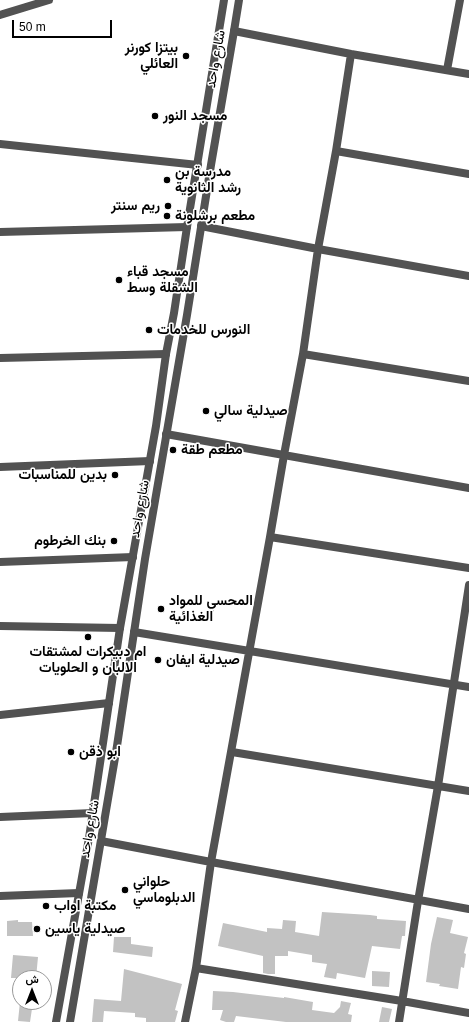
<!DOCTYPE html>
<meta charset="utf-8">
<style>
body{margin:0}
#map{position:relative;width:469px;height:1022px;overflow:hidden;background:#fff;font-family:Arial,Vazirmatn,sans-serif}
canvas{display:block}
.north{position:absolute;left:12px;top:970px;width:40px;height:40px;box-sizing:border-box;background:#fff;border:1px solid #999;border-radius:50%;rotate:0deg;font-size:11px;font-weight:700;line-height:16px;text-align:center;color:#000}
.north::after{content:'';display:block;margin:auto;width:14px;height:18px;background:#000;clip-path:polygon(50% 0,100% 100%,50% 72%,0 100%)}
.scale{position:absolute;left:12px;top:20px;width:100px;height:18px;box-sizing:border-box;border:2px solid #000;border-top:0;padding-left:5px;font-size:12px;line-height:14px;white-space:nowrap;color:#000;-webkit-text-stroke:3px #fff;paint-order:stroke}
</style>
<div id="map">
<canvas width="469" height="1022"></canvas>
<div class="north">ش</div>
<div class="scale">50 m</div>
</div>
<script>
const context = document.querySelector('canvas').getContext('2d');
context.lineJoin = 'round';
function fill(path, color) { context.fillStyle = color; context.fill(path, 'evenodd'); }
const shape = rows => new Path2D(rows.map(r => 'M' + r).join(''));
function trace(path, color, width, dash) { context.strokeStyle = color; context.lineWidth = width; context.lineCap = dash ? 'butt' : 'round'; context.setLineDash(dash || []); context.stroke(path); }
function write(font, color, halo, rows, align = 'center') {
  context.font = font + ' Arial,Vazirmatn,sans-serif'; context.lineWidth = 3; context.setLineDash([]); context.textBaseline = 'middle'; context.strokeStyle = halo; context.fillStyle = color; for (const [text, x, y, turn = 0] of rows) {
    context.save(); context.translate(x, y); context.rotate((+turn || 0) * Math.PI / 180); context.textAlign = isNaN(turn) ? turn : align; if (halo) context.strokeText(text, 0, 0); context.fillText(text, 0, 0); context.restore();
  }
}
const building = shape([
 [322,912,370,915,377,916,377,919,406,921,405,936,402,936,400,949,372,946,365,978,337,973,336,979,324,977,327,964,312,962,312,955,288,951,288,956,275,956,275,974,268,974,263,973,263,956,218,946,223,923,267,932,267,928,282,929,283,920,296,921,295,932,319,936],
 [437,917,453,920,450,933,468,937,464,953,466,954,464,968,461,967,458,989,439,986,440,984,426,982,431,944],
 [18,920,18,922,32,922,33,936,7,936,7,921],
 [114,937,131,937,131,944,153,947,152,957,113,952],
 [13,955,38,957,36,978,11,978],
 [124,969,182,984,175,1010,178,1011,175,1022,146,1022,146,1018,135,1017,135,1013,104,1011,103,1022,92,1022,94,999,121,1001],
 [372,971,390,972,389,987,372,986],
 [213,991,233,992,284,998,284,997,313,1002,312,1010,334,1013,340,1007,341,1001,351,1003,348,1014,352,1015,351,1022,286,1022,236,1016,234,1022,226,1022,220,1020,223,1010,212,1010],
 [20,1002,33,1002,30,1022,18,1021],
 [382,1007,392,1009,389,1022,379,1022]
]);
const minor = shape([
 [0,15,49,0],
 [234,31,351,54,469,74],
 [447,70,460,0],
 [0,144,198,165],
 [336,151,469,174],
 [201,226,318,249,469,276],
 [0,232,187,227],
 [303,354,469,381],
 [0,358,166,354],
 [166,434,469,488],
 [0,467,150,461],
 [270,537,469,568],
 [0,562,133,557],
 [0,626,120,628],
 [134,632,469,687],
 [0,715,109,703],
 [232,752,469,791],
 [0,817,93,813],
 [101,841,211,862,469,909],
 [0,896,79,893],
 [196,968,402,1001,469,1013],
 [185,1022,196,968,211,862,270,537,284,455,303,354,318,249,336,151,351,54],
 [399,1022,418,901,438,786,469,585]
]);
const tertiary = shape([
 [56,1022,89,838,120,628,156,426,166,354,174,313,187,227,224,0],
 [70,1022,117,746,145,559,187,315,211,165,234,31,239,0]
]);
const markers = [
 [186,56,4,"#000"],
 [155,116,4,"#000"],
 [167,180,4,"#000"],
 [168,206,4,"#000"],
 [167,216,4,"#000"],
 [119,280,4,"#000"],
 [149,330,4,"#000"],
 [206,411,4,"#000"],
 [173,450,4,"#000"],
 [115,475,4,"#000"],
 [114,541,4,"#000"],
 [161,609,4,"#000"],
 [88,637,4,"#000"],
 [158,660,4,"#000"],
 [71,752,4,"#000"],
 [125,890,4,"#000"],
 [46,906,4,"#000"],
 [37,929,4,"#000"]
];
const poiNames = [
 ["بيتزا كورنر",178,48,"right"],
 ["العائلي",178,64,"right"],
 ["مسجد النور",163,116],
 ["مدرسة بن",175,172],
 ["رشد الثانوية",175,188],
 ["ريم سنتر",160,206,"right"],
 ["مطعم برشلونة",175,216],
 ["مسجد قباء",127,272],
 ["الشقلة وسط",127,288],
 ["النورس للخدمات",157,330],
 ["صيدلية سالي",214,411],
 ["مطعم طقة",181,450],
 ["بدين للمناسبات",107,475,"right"],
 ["بنك الخرطوم",106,541,"right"],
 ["المحسي للمواد",169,601],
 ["الغذائية",169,617],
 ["ام دبيكرات لمشتقات",88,652,"center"],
 ["الالبان و الحلويات",88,668,"center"],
 ["صيدلية ايفان",166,660],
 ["ابو ذقن",79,752],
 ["حلواني",133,882],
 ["الدبلوماسي",133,898],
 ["مكتبة اواب",54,906],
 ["صيدلية ياسين",45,929]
];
const streetNames = [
 ["شارع واحد",216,59,-80],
 ["شارع واحد",140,509,-80],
 ["شارع واحد",90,829,-80]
];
fill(building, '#c2c2c2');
trace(minor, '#525252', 8);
trace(tertiary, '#525252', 8);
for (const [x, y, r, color] of markers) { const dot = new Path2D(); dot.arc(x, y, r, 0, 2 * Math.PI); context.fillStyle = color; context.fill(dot); trace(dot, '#fff', 1.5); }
write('bold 14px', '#000', '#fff', poiNames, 'left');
write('14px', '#000', '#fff', streetNames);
</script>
